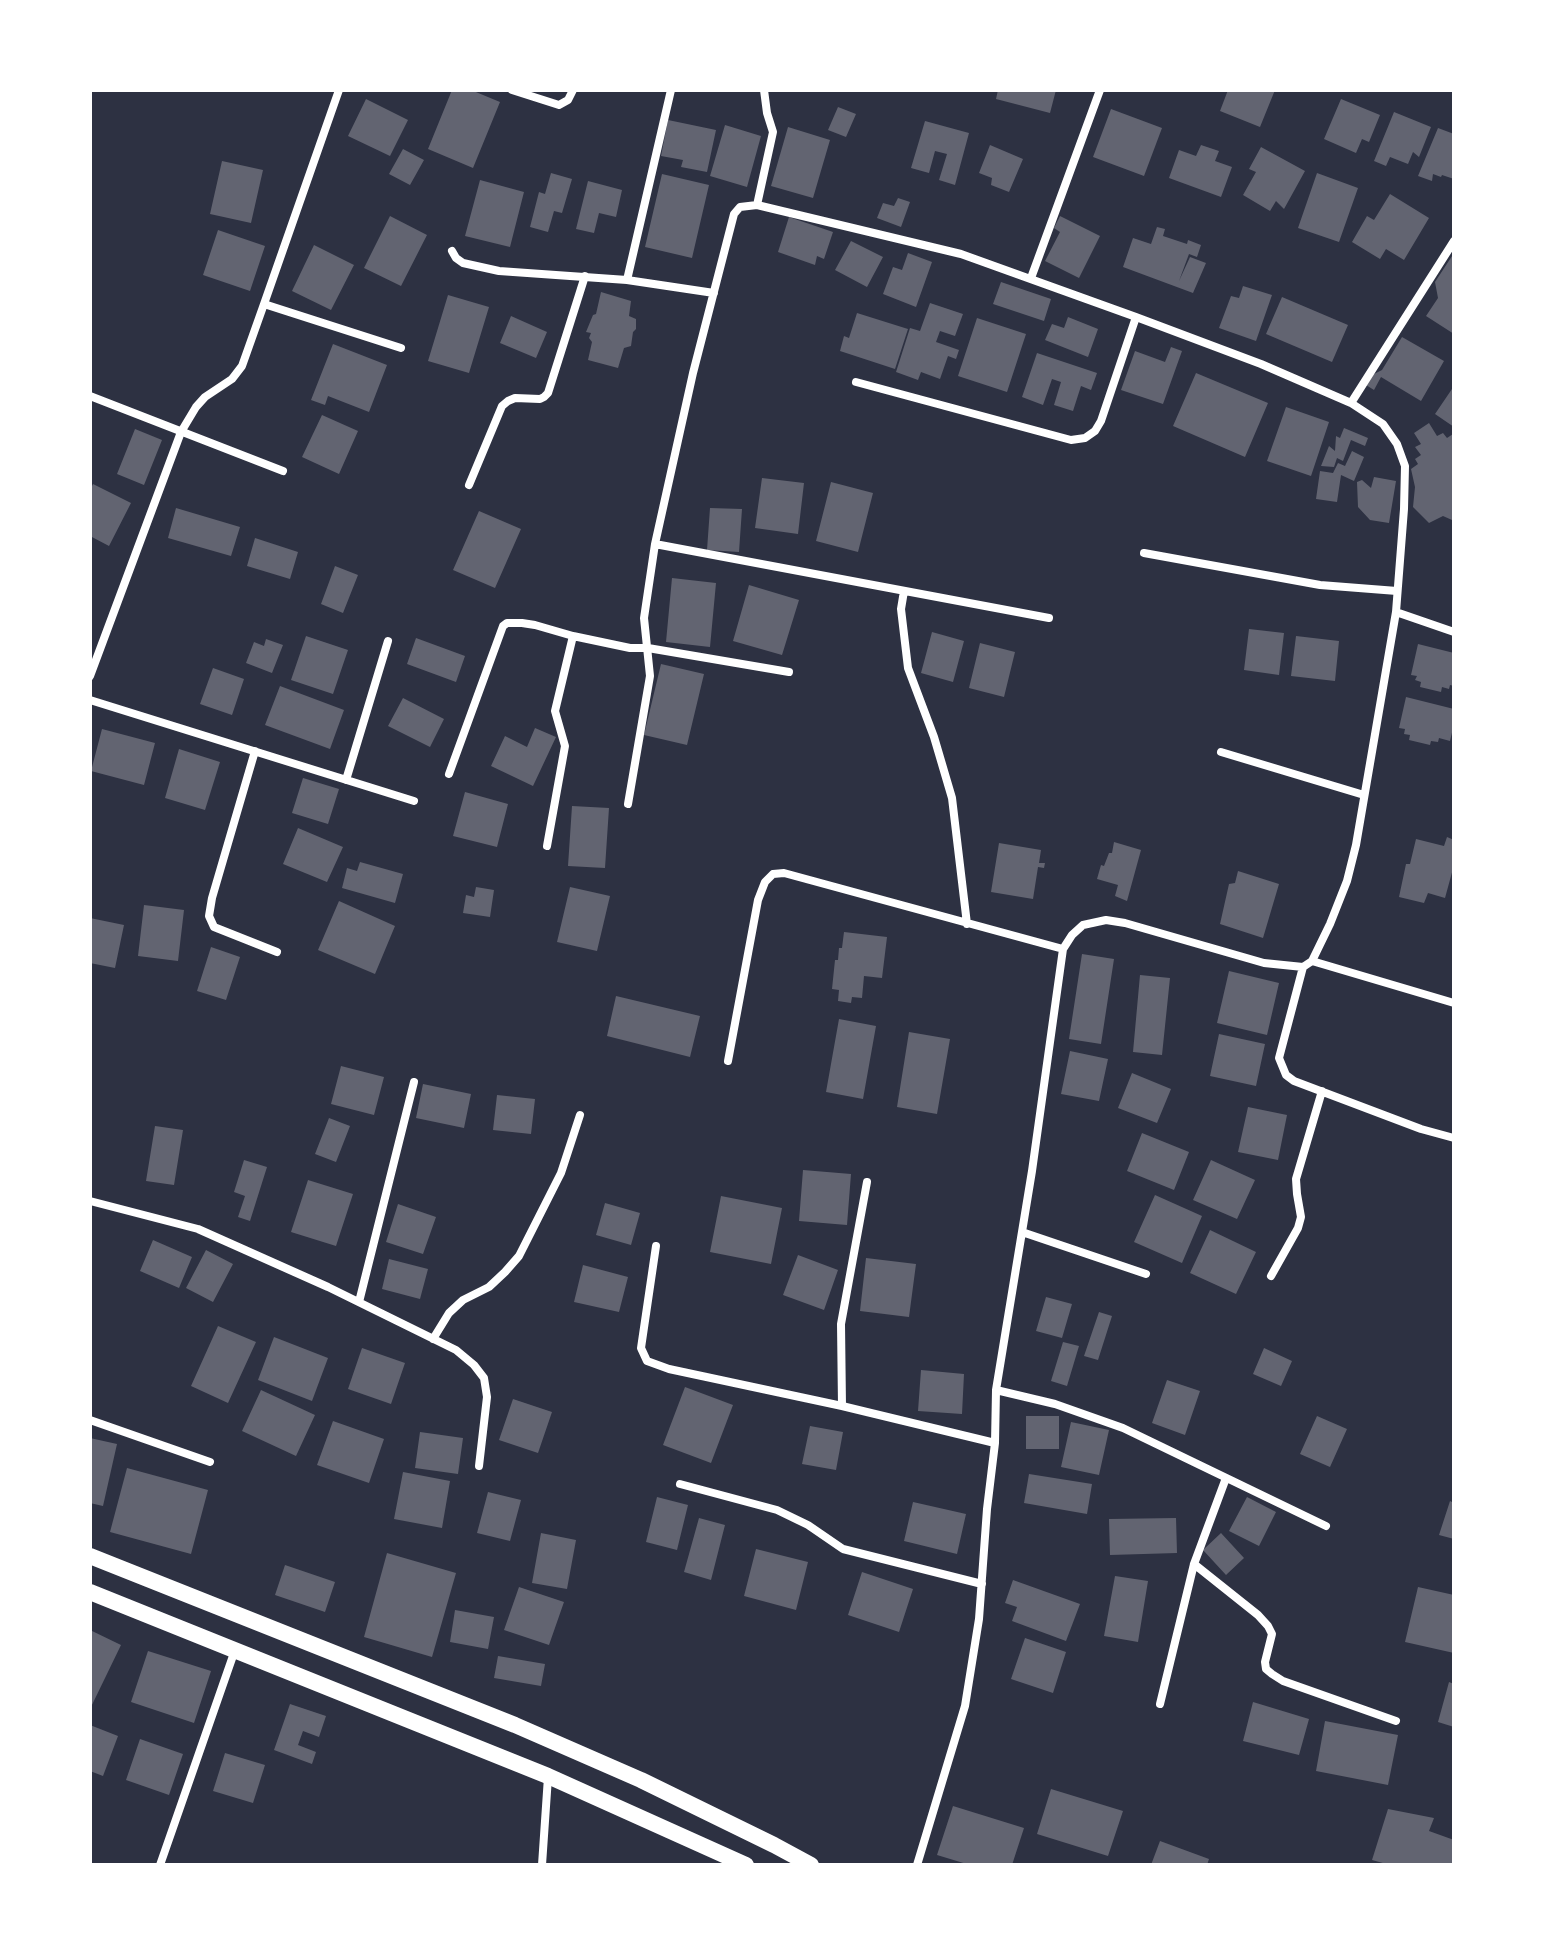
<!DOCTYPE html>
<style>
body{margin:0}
#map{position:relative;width:1544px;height:1955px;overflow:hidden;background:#2d3142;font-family:"Golos Text",sans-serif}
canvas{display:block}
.frame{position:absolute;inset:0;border:92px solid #fff;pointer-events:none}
</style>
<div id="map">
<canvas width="1544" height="1955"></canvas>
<div class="frame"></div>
</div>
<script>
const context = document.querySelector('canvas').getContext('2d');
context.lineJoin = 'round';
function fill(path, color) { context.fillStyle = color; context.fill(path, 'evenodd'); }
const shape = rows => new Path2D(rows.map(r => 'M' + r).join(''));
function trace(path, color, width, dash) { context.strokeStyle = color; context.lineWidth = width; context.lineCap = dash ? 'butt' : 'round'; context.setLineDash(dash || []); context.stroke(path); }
const building = shape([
 [452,90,471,90,500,102,473,168,428,149],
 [998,90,1056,90,1050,113,996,99],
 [1228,90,1275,90,1260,127,1220,111],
 [366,99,408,120,390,156,348,136],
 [1341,99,1380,115,1369,142,1362,139,1356,153,1324,139],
 [838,107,856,114,846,137,828,130],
 [1111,109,1162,128,1144,176,1093,157],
 [1394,112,1431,127,1419,157,1413,152,1408,164,1390,157,1386,166,1374,161],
 [668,120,716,130,707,172,681,167,683,160,661,156],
 [925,121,969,133,955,185,939,180,947,154,935,151,929,173,911,168],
 [725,125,761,136,747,187,710,176],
 [788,127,830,140,813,198,771,186],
 [1438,128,1454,134,1454,179,1442,175,1441,177,1433,174,1432,181,1418,176],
 [990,145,1023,159,1009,192,991,185,992,178,979,173],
 [1201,145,1219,151,1215,161,1232,167,1221,197,1169,178,1179,150,1196,156],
 [1261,147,1305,171,1284,209,1276,201,1270,211,1243,195,1256,172,1249,169],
 [403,149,424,160,410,185,389,174],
 [222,161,263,170,251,223,210,214],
 [551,173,572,179,562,213,554,211,548,232,530,227,539,192,545,194],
 [1317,173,1358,188,1339,242,1298,228],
 [662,174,709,185,692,258,645,247],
 [480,180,524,192,510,247,465,236],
 [588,181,622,190,616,217,599,213,594,233,576,229],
 [1390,194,1429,218,1404,260,1386,249,1380,259,1352,242,1367,216,1374,220],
 [898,198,910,202,901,227,877,218,883,203,894,206],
 [390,216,427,235,401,286,364,268],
 [1060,216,1100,236,1079,278,1045,261,1060,232,1054,228],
 [789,217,833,232,824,259,817,256,815,265,778,252],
 [1157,227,1165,229,1163,236,1187,244,1188,240,1201,245,1197,257,1189,254,1179,281,1190,257,1206,263,1193,293,1123,267,1133,238,1151,244],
 [218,230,265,246,250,291,203,275],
 [851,241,883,257,867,287,835,270],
 [314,245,354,265,331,310,292,291],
 [908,253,932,262,916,307,883,294,893,267,902,270],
 [1454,253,1454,334,1426,316,1438,298,1435,282],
 [1001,282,1051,299,1044,321,993,304],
 [1243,286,1272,295,1256,341,1219,328,1231,296,1239,298],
 [601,292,631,301,629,316,636,319,636,329,633,332,631,346,624,348,618,368,588,360,592,342,589,338,591,333,586,332,593,315,596,314],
 [448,295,489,307,469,373,428,361],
 [1282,297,1348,325,1332,362,1266,334],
 [930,303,963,314,955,336,940,331,936,342,959,350,956,359,948,356,940,379,921,372,918,380,896,372,910,328,920,331],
 [857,313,908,329,895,369,840,351,844,336,849,338],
 [511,316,547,332,536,358,500,343],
 [1068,317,1098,329,1088,357,1045,340,1052,324,1064,328],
 [977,318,1026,334,1007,392,958,376],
 [1402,337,1444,361,1421,401,1381,377,1374,390,1366,385,1372,375,1382,370],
 [333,344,387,365,369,412,328,396,325,405,311,400],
 [1171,347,1182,351,1163,404,1121,390,1135,351,1165,362],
 [1037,353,1097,373,1091,390,1081,386,1073,411,1054,405,1061,382,1052,379,1043,405,1022,397],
 [1196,373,1268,403,1245,457,1173,426],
 [1454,386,1454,427,1435,414],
 [1286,407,1329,422,1311,476,1267,461],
 [322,415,358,431,339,474,302,457],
 [1429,423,1437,436,1443,433,1447,438,1453,434,1454,436,1454,516,1452,520,1443,516,1429,523,1413,507,1415,487,1411,469,1418,464,1415,459,1421,455,1415,447,1421,444,1414,433],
 [1344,428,1368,438,1365,446,1351,440,1343,461,1337,458,1334,467,1321,466,1329,446,1335,451,1336,436,1340,438],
 [135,429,162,440,144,485,117,474],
 [1352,451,1364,457,1354,481,1341,475,1337,502,1316,499,1320,471,1333,473,1338,463,1345,466],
 [1374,477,1396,481,1389,523,1370,520,1358,507,1357,482,1362,480,1371,488],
 [762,478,804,483,798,534,755,528],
 [831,482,873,493,858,552,816,541],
 [93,484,131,503,109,546,90,536,90,490],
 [176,508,240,527,231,556,168,538],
 [710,508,742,509,739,552,707,550],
 [479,511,521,529,495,588,453,570],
 [255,538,298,552,290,579,247,566],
 [335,566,358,575,343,613,321,604],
 [672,578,716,583,710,647,666,642],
 [749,585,799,600,782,655,733,641],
 [1249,629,1284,633,1279,675,1244,670],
 [932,632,964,641,953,682,921,673],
 [306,636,348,650,333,694,291,680],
 [1296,636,1339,641,1335,681,1291,676],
 [416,638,465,656,456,682,407,664],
 [266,639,283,645,272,673,246,663,254,642,264,646],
 [980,643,1015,652,1004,697,969,688],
 [1418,644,1454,653,1454,686,1450,685,1449,689,1442,687,1441,692,1420,687,1421,682,1415,680,1417,676,1411,675],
 [661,664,704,674,687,745,644,735],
 [213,668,244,679,232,715,200,704],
 [280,686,344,710,330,749,265,725],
 [1406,697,1454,709,1454,724,1450,741,1439,738,1438,742,1431,741,1430,745,1409,740,1410,735,1404,734,1405,729,1399,728],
 [403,698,444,719,430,747,388,726],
 [535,728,556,737,533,786,491,766,505,736,527,747],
 [102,729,155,743,144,785,91,771],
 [179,749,220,762,205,810,165,798],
 [303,778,339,789,328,824,292,813],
 [465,792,508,804,497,847,453,836],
 [572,806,609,808,605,868,568,866],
 [298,828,343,847,327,882,283,864],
 [1447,837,1454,840,1454,865,1445,898,1428,893,1424,903,1399,897,1406,864,1410,864,1416,839,1444,846],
 [1114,842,1141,850,1127,901,1115,896,1118,885,1097,879,1101,865,1104,866,1109,853,1112,853],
 [999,843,1041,850,1039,863,1045,863,1044,868,1038,867,1033,899,991,892],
 [360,862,403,874,395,903,342,888,347,868,357,871],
 [1238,871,1279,884,1263,938,1220,924,1229,884,1235,883],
 [476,887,494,890,490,917,463,913,466,895,474,897],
 [570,887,610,896,597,951,557,942],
 [339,901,395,926,375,974,318,950],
 [144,905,184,910,178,961,138,956],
 [90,918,124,925,115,968,90,963],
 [844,932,887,937,882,978,864,976,862,998,852,997,851,1003,838,1001,839,990,832,989,835,960,838,960,839,948,842,948],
 [211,947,240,957,226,1000,197,991],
 [1082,954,1114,959,1101,1044,1069,1039],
 [1229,971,1279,983,1267,1035,1217,1023],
 [1140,975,1170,978,1162,1055,1133,1052],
 [616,996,700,1016,690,1057,607,1036],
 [839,1019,876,1026,863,1099,826,1092],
 [909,1032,950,1039,937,1114,897,1107],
 [1219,1034,1265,1044,1256,1086,1210,1076],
 [1070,1051,1108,1059,1099,1101,1061,1094],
 [341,1066,384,1077,374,1115,331,1104],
 [1132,1073,1171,1089,1157,1123,1118,1108],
 [423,1084,471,1094,464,1128,416,1118],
 [497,1095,535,1099,531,1134,493,1130],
 [1248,1107,1287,1115,1278,1160,1238,1152],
 [329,1118,350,1126,336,1162,315,1154],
 [155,1126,183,1130,174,1185,146,1181],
 [1142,1133,1189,1152,1174,1190,1127,1171],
 [244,1160,267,1167,250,1221,238,1217,245,1196,234,1192],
 [1211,1160,1255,1180,1237,1219,1193,1200],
 [803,1170,851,1174,847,1225,799,1221],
 [308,1180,353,1194,336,1246,291,1232],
 [1155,1195,1202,1216,1182,1263,1134,1242],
 [721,1196,782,1208,771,1264,710,1252],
 [605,1203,640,1213,631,1245,596,1235],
 [398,1204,436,1217,423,1254,386,1242],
 [1210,1230,1256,1252,1236,1294,1190,1273],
 [153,1240,192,1257,179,1288,140,1271],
 [206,1250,233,1264,213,1302,186,1288],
 [798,1255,838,1270,824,1310,783,1295],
 [866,1258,916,1264,909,1317,860,1311],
 [389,1259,428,1269,420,1299,382,1289],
 [583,1265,628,1277,619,1312,574,1302],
 [1046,1297,1072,1304,1062,1338,1036,1331],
 [1099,1312,1112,1316,1098,1360,1084,1356],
 [218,1326,256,1342,228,1403,191,1386],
 [274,1337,328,1358,312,1401,258,1380],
 [1063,1342,1079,1346,1067,1386,1051,1381],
 [362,1348,405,1363,391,1404,348,1389],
 [1264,1348,1292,1361,1281,1386,1253,1374],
 [921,1370,964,1374,962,1414,918,1411],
 [1167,1380,1200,1391,1185,1435,1152,1423],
 [685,1387,733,1405,711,1463,663,1445],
 [261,1390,315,1415,296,1456,242,1431],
 [513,1399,552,1412,538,1453,499,1440],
 [1026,1416,1059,1416,1059,1449,1026,1449],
 [1317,1416,1347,1429,1330,1467,1300,1454],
 [333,1421,384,1439,369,1483,317,1465],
 [1071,1422,1109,1430,1099,1475,1061,1467],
 [810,1426,843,1432,836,1470,802,1464],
 [420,1432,463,1438,458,1474,415,1468],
 [90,1438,117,1444,103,1506,90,1503],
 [127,1468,208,1490,191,1554,110,1532],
 [403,1472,450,1481,442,1528,394,1519],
 [1029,1474,1092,1484,1087,1514,1024,1503],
 [488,1492,521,1500,510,1541,477,1533],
 [657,1497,688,1505,677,1550,646,1542],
 [1247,1497,1276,1512,1259,1546,1229,1531],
 [1450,1501,1454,1503,1454,1539,1439,1535],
 [913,1502,966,1514,957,1554,904,1541],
 [699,1518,725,1525,711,1580,684,1572],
 [1176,1518,1177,1553,1110,1555,1109,1519],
 [541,1533,576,1540,567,1589,532,1583],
 [1221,1533,1244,1558,1226,1575,1203,1550],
 [756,1549,808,1562,796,1610,744,1596],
 [387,1553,456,1573,432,1657,364,1637],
 [285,1565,335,1582,325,1612,275,1595],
 [862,1572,913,1589,899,1632,848,1615],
 [1115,1576,1148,1581,1138,1642,1104,1636],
 [1013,1580,1080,1604,1066,1641,1012,1621,1017,1607,1005,1603],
 [519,1587,564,1602,549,1645,504,1630],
 [1418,1587,1454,1595,1454,1653,1405,1642],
 [455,1610,494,1617,488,1649,450,1642],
 [90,1630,121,1645,90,1709],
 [1025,1638,1066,1652,1053,1693,1011,1679],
 [148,1651,211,1671,194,1723,131,1702],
 [498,1656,545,1664,541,1686,494,1678],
 [1449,1682,1454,1684,1454,1727,1438,1722],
 [1253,1702,1309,1719,1299,1755,1243,1741],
 [290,1704,326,1716,319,1737,303,1731,298,1745,316,1752,312,1764,274,1750],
 [1325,1721,1398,1735,1388,1785,1316,1771],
 [90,1725,118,1736,103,1776,90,1771],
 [140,1739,183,1754,169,1795,126,1780],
 [225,1753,265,1765,253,1803,213,1791],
 [1051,1789,1123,1811,1108,1856,1037,1834],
 [953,1806,1024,1828,1012,1865,970,1865,937,1855],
 [1388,1809,1434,1818,1429,1831,1454,1840,1454,1865,1390,1865,1372,1860],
 [1160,1841,1209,1859,1207,1865,1151,1865]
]);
const minor = shape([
 [339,90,264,304,401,348],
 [512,90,559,105,568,100,573,90],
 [757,205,773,132,767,113,764,90],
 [452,251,456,258,463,263,499,271,627,280,714,293],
 [1031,278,1100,90],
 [627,280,671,90],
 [856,382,1071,440,1085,438,1095,431,1101,421,1136,317],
 [90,396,283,471],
 [1351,403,1454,241],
 [469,485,502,406,508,401,515,398,540,399,544,397,548,393,585,276],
 [655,544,1049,618],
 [1144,553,1320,585,1397,591],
 [904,591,901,609,908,668,934,737,952,798,967,924],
 [1396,612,1454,632],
 [90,676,181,432,196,407,205,397,232,379,242,366,264,304],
 [90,700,414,801],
 [255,751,212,898,209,916,214,927,277,952],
 [1221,752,1364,795],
 [449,774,503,626,507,623,522,623,535,625,573,636,630,648,648,648,789,672],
 [346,780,388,641],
 [628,804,650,676,644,618,655,544,693,373,734,214,740,207,757,205,961,254,1136,317,1261,364,1351,403,1383,424,1397,444,1405,466,1404,509,1396,612,1356,845,1347,881,1330,924,1312,961,1303,967,1264,963,1125,923,1106,920,1083,925,1072,935,1063,949,1032,1171,996,1390,995,1443,987,1509,979,1619,965,1706,917,1865],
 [547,846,565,746,555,711,573,636],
 [1312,961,1454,1003],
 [1303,967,1279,1058,1286,1075,1294,1081,1421,1129,1454,1138],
 [728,1061,758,900,765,882,773,874,784,873,1063,949],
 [90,1201,198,1229,328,1287,456,1350,474,1365,484,1378,487,1397,479,1466],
 [1022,1232,1146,1274],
 [656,1246,641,1348,647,1361,669,1369,842,1406,995,1443],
 [1271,1276,1298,1228,1301,1217,1297,1194,1296,1179,1322,1091],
 [359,1302,414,1082],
 [433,1339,449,1313,463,1300,489,1287,505,1272,519,1256,561,1173,580,1115],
 [996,1390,1055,1404,1123,1428,1326,1526],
 [842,1406,841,1324,867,1182],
 [90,1420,210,1462],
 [680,1484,777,1510,808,1525,843,1549,982,1584],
 [1194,1564,1258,1615,1268,1626,1272,1634,1265,1662,1266,1669,1272,1674,1283,1681,1396,1721],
 [1160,1704,1194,1564,1226,1478],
 [160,1865,235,1650],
 [542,1865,548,1777]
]);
const primary = shape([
 [90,1556,515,1725,641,1780,774,1845,811,1865],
 [90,1592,548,1776,746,1865]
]);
fill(building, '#626471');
trace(minor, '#fff', 8);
trace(primary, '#fff', 16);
</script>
